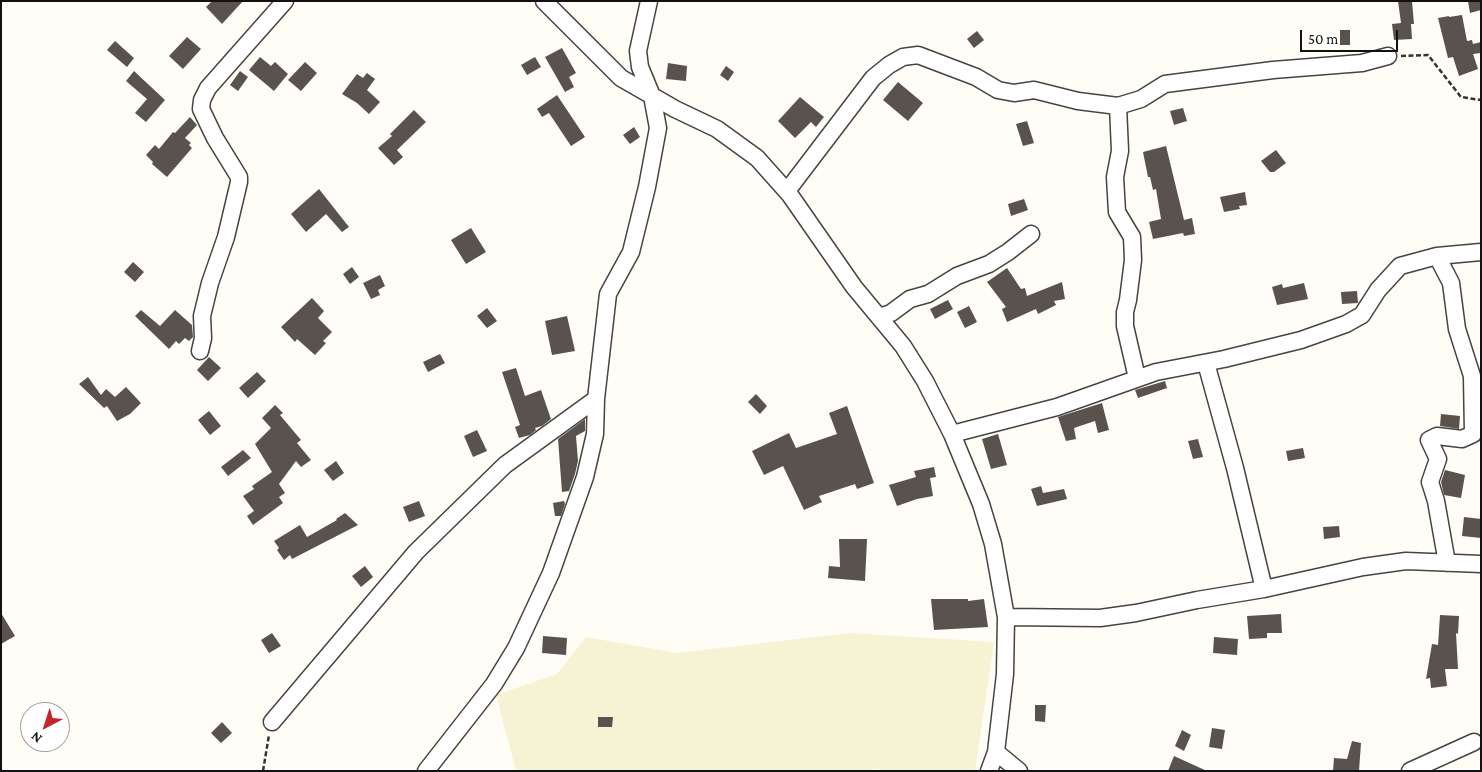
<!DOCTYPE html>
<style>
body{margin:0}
#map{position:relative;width:1482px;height:772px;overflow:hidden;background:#fffdf5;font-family:"Crimson Pro",serif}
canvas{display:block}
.frame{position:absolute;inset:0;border:2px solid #111;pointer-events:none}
.north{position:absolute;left:20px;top:702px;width:50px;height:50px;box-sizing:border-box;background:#fff;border:1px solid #a0a0a0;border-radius:50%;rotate:220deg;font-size:14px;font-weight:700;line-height:20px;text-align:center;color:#111}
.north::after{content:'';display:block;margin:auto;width:18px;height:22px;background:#c4262e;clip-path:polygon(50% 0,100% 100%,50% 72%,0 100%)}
.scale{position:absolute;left:1300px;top:30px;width:98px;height:22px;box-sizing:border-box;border:2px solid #111;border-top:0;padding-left:6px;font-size:15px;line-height:18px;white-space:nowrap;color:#111;-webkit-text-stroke:4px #fff;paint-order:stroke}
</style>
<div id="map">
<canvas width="1482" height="772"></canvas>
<div class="frame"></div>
<div class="north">N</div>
<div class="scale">50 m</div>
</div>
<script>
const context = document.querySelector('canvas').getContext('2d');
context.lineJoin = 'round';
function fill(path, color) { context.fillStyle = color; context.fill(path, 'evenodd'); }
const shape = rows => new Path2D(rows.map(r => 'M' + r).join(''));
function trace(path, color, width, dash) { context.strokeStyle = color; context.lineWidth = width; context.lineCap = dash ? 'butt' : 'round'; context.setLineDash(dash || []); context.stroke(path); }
const farmland = shape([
 [850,633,994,642,975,771,887,771,873,768,872,771,516,771,496,695,557,674,586,637,677,653]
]);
const building = shape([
 [212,1,243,1,222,24,206,7],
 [1398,1,1412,1,1414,24,1411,24,1412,39,1394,40,1392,24,1401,23],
 [1468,1,1481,1,1481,10,1470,13],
 [1462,15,1467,41,1472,40,1473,44,1481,42,1481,53,1473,54,1478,69,1459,76,1453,57,1448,58,1438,18,1449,16,1449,17],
 [1340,30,1350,30,1350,45,1340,45],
 [977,31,984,40,974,48,967,39],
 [187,37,201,49,183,69,169,56],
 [115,41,134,58,127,67,107,50],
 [562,48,576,73,569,77,574,87,565,92,545,57],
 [260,57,271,66,275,62,288,74,274,91,249,70],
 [535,57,541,67,527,75,521,65],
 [305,62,317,73,301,91,288,80],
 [668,63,687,66,686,81,666,79],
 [726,66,734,72,728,81,720,75],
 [134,71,165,100,146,122,135,113,147,99,126,81],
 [240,71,248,77,238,91,230,85],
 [367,73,375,79,367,90,380,102,369,114,357,103,342,94,357,74,363,78],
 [898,82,923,103,908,121,883,100],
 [557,95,585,137,571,146,549,113,542,117,537,109],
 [800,97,824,117,816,127,811,122,795,138,778,121],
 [1183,108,1187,121,1174,125,1170,111],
 [414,110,426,122,397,150,403,157,394,165,378,148,392,136,390,134],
 [190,117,197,125,185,138,191,143,189,145,192,148,167,177,152,164,153,162,146,155,155,145,159,149,173,132,175,133],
 [1027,121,1034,143,1023,146,1016,124],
 [634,127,640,137,630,144,623,135],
 [1166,146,1184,220,1192,218,1195,234,1184,236,1183,233,1153,239,1149,222,1161,219,1156,189,1153,190,1150,177,1148,177,1143,152],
 [1276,150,1286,163,1274,172,1270,172,1261,161],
 [319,189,349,227,342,232,326,214,306,232,291,214],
 [1245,192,1247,205,1239,206,1240,209,1224,212,1220,197],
 [1024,199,1028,210,1011,216,1008,204],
 [471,228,486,252,466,264,451,240],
 [133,262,144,272,135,282,124,272],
 [352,267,359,277,350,284,343,274],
 [1007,268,1021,289,1025,288,1027,296,1062,282,1065,299,1054,301,1056,305,1038,314,1036,309,1007,322,1002,309,1006,307,987,282],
 [380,275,385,286,378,290,380,295,371,299,363,283],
 [1304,283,1308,299,1277,305,1272,287,1282,284,1283,288],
 [1357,291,1358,303,1342,304,1341,292],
 [312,298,324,311,318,318,332,332,323,341,326,343,315,355,297,339,295,342,281,327],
 [948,300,953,309,935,319,930,309],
 [969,306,977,322,965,328,957,312],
 [487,308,497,321,487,328,477,316],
 [141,310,160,326,175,310,192,325,193,337,189,341,185,338,179,344,176,341,169,349,135,316],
 [567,316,575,351,552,355,545,321],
 [440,354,445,363,428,372,423,362],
 [209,357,221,368,208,381,197,370],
 [516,368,525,396,541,390,551,419,542,426,535,428,536,430,530,435,519,438,515,427,520,425,502,372],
 [257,372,266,381,248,398,239,388],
 [88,377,101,395,106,389,115,397,126,387,141,403,130,414,117,421,107,406,104,408,79,384],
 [1165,381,1167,388,1138,398,1135,390],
 [756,394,767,406,760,414,748,402],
 [1102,403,1109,430,1098,433,1095,421,1074,428,1076,439,1066,441,1058,417],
 [275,405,283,413,280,415,301,440,297,443,311,460,301,467,296,461,279,484,285,493,279,497,283,503,253,525,247,516,254,511,243,496,254,489,252,486,272,472,255,444,271,428,262,418],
 [847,406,874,483,857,489,855,484,819,496,822,502,804,510,783,466,764,475,752,451,789,433,796,448,837,434,829,413],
 [209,411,221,426,210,435,198,420],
 [1441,414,1460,416,1459,429,1440,426],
 [585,419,585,431,576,436,578,461,575,474,569,491,562,492,558,439],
 [477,430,487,451,473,457,464,436],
 [998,434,1007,465,991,469,982,439],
 [1198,439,1203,457,1193,459,1188,441],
 [1303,448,1305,458,1288,461,1286,451],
 [243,450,251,458,228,476,221,467],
 [336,461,344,473,333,481,324,470],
 [934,467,936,477,930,478,933,496,917,499,897,506,889,485,916,477,914,471],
 [1445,470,1465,475,1461,498,1444,495,1441,482],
 [1041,486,1043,493,1064,489,1067,499,1037,506,1031,489],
 [419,501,425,516,409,522,403,507],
 [564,501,565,504,561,516,555,516,553,503],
 [345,513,358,525,292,559,290,555,284,560,277,550,279,548,274,541,300,525,307,537,337,520,336,519],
 [1464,517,1481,519,1481,538,1462,536],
 [1339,526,1340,537,1324,539,1323,527],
 [839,539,867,539,865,581,828,578,829,566,840,567],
 [365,566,373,577,361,587,352,576],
 [931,599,968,599,968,601,984,599,988,627,934,630],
 [1,613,15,636,1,644],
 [1281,614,1282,633,1267,633,1267,638,1249,639,1247,616],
 [1440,615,1459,616,1458,634,1456,633,1458,669,1445,669,1447,686,1431,688,1430,678,1426,679,1432,644,1438,645],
 [272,633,281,646,269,653,261,640],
 [543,636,567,638,566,655,542,653],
 [1214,637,1238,639,1237,655,1213,653],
 [1035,705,1046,705,1045,722,1035,721],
 [598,717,613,717,612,727,598,727],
 [222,722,232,733,221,743,211,733],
 [1212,728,1225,730,1222,749,1209,747],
 [1182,730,1191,735,1184,751,1175,746],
 [1352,741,1361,743,1359,771,1333,771,1334,758,1347,759],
 [1174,756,1207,771,1168,771]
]);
const path = shape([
 [1401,56,1428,55,1461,97,1481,100],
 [263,771,269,735]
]);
const minor = shape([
 [544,1,621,78,675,109,717,129,757,158,790,195,854,287,903,346,925,381,952,434,981,504,993,544,1006,617,1005,674,996,752,989,771],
 [1118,106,1120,151,1115,177,1117,212,1132,237,1133,260,1128,300,1125,312,1125,326,1137,378],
 [787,191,873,78,889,65,903,57,918,55,976,77,998,90,1014,93,1034,90,1078,101,1118,106,1141,99,1165,84,1273,70,1362,63,1388,56],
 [1437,256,1451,283,1457,329,1472,376,1473,434,1462,439,1437,436,1429,440,1438,459,1430,482,1436,501,1447,563],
 [879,317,891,313,910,299,928,294,957,276,989,264,1008,252,1031,234],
 [200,351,203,338,202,316,210,283,226,237,239,182,239,177,215,138,201,109,202,100,208,88,285,1],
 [1206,363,1235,468,1264,589],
 [952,434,1057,407,1156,372,1224,359,1301,340,1346,324,1362,315,1378,290,1400,266,1437,256,1481,252],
 [1006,617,1100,618,1136,613,1197,600,1264,589,1363,567,1406,561,1481,564],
 [272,722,416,552,505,465,596,399],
 [996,752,1019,771],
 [426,771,494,684,516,648,551,573,585,477,595,434,596,399,608,294,631,252,647,187,658,128,652,96,640,67,638,51,649,1],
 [1410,771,1474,742]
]);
fill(farmland, '#f6f3d4');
fill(building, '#5a524d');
trace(minor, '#444', 19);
trace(path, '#333', 2.5, [5, 2.5]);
trace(minor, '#fff', 16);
</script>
